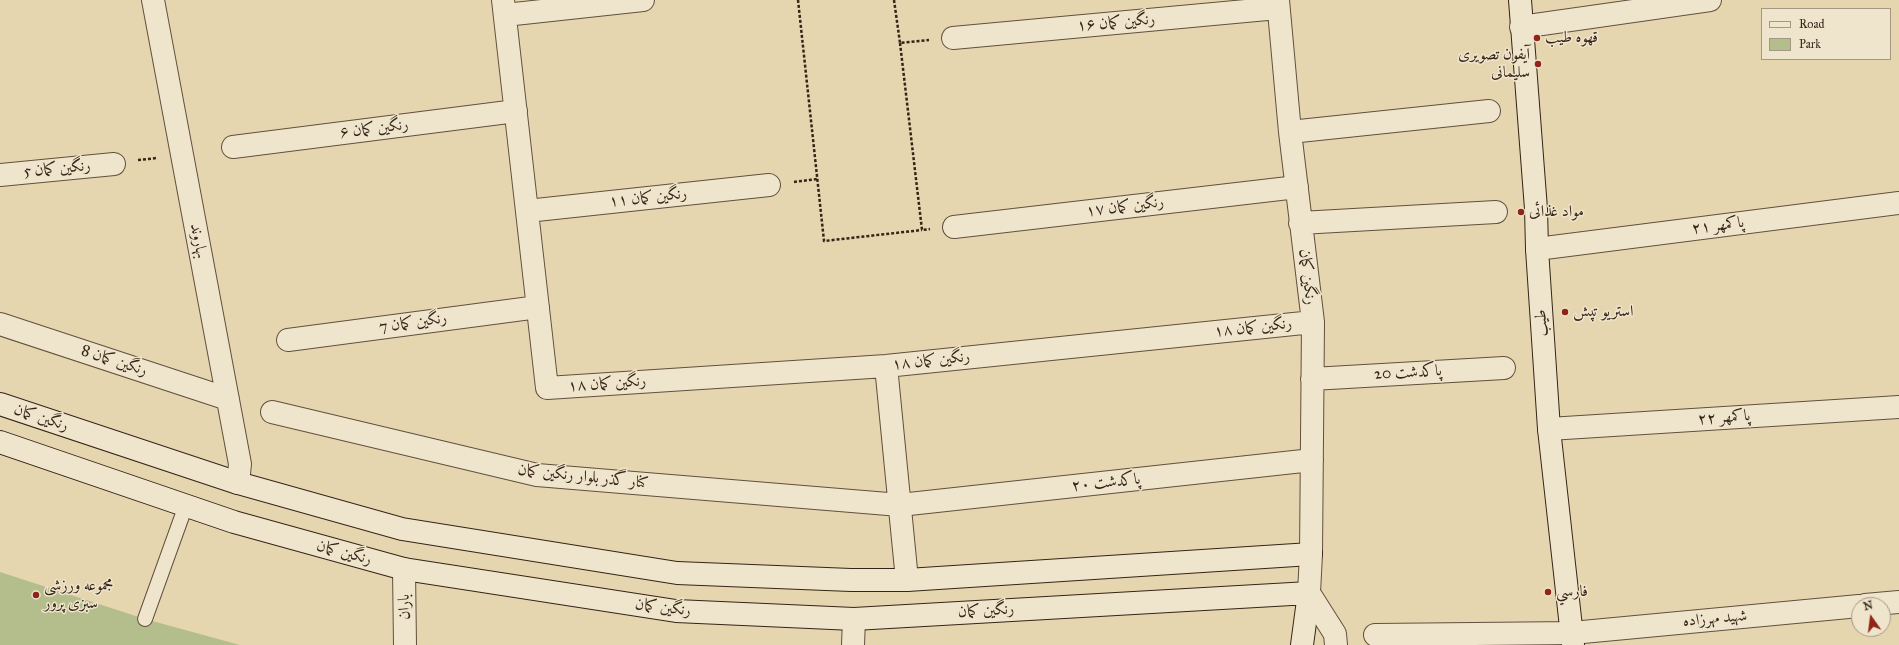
<!DOCTYPE html>
<meta charset="utf-8">
<style>
body{margin:0}
#map{position:relative;width:1899px;height:645px;overflow:hidden;background:#e6d6b0;font-family:"IM FELL Great Primer",serif}
canvas{display:block}
.legend{position:absolute;left:1761px;top:8px;width:130px;height:52px;box-sizing:border-box;background:#efe4cc;border:1px solid #a59784;margin:0;padding:5px 7px;list-style:none;font-size:12px;color:#352417}
.legend li{display:flex;align-items:center;gap:8px;height:20px}
.legend b{width:20px;border:1px solid #a59784}
.north{position:absolute;left:1851px;top:597px;width:40px;height:40px;box-sizing:border-box;background:#efe4cc;border:1px solid #a59784;border-radius:50%;rotate:346deg;font-size:11px;font-weight:700;line-height:16px;text-align:center;color:#352417}
.north::after{content:'';display:block;margin:auto;width:14px;height:18px;background:#8f2418;clip-path:polygon(50% 0,100% 100%,50% 72%,0 100%)}
</style>
<div id="map">
<canvas width="1899" height="645"></canvas>
<ul class="legend">
<li><b style="height:5px;background:#efe4cc"></b>Road</li>
<li><b style="height:11px;background:#b3be8c"></b>Park</li>
</ul>
<div class="north">N</div>
</div>
<script>
const context = document.querySelector('canvas').getContext('2d');
context.lineJoin = 'round';
function fill(path, color) { context.fillStyle = color; context.fill(path, 'evenodd'); }
const shape = rows => new Path2D(rows.map(r => 'M' + r).join(''));
function trace(path, color, width, dash) { context.strokeStyle = color; context.lineWidth = width; context.lineCap = dash ? 'butt' : 'round'; context.setLineDash(dash || []); context.stroke(path); }
function write(font, color, halo, rows, align = 'center') {
  context.font = font + ' "IM FELL Great Primer",Amiri,serif'; context.lineWidth = 3; context.setLineDash([]); context.textBaseline = 'middle'; context.strokeStyle = halo; context.fillStyle = color; for (const [text, x, y, turn = 0] of rows) {
    context.save(); context.translate(x, y); context.rotate((+turn || 0) * Math.PI / 180); context.textAlign = isNaN(turn) ? turn : align; if (halo) context.strokeText(text, 0, 0); context.fillText(text, 0, 0); context.restore();
  }
}
const green = shape([
 [0,572,145,619,240,645,0,645]
]);
const path = shape([
 [798,0,824,241,922,230],
 [894,0,900,43,929,40],
 [900,43,922,230,930,229],
 [138,160,157,158],
 [794,182,817,179]
]);
const lane = shape([
 [145,619,186,505]
]);
const street = shape([
 [153,0,240,464,238,483],
 [503,0,547,388,886,366,1313,322],
 [1278,0,1290,132,1313,322,1311,554,1309,593,1335,634,1336,645],
 [505,15,643,0],
 [1521,27,1710,0],
 [953,38,1278,8],
 [1290,132,1489,111],
 [233,147,516,111],
 [0,175,114,164],
 [527,211,769,185],
 [1300,223,1496,212],
 [954,227,1297,187],
 [1537,249,1899,203],
 [0,324,228,399],
 [288,340,538,307],
 [886,366,907,580],
 [1312,379,1504,368],
 [272,412,537,475,900,505,1312,460],
 [1549,429,1899,407],
 [404,569,405,645],
 [1865,605,1899,602],
 [1375,635,1572,633,1859,606],
 [853,645,854,619]
]);
const secondary = shape([
 [1520,0,1536,209,1537,249,1549,429,1573,645],
 [0,404,238,483,402,529,677,573,851,580,907,580,1311,554],
 [0,442,234,522,404,569,676,611,854,619,1309,593,1302,645]
]);
const markers = [
 [1537,38,4,"#8f2418"],
 [1538,64,4,"#8f2418"],
 [1521,212,4,"#8f2418"],
 [1565,312,4,"#8f2418"],
 [1548,592,4,"#8f2418"],
 [36,595,4,"#8f2418"]
];
const streetNames = [
 ["رنگین کمان ۱۶",1116,23,-5],
 ["رنگین کمان ۶",374,129,-7],
 ["رنگین کمان 5",57,169,-5],
 ["رنگین کمان ۱۱",648,198,-6],
 ["رنگین کمان ۱۷",1125,207,-7],
 ["پاکمهر ۲۱",1718,226,-7],
 ["بهاروند",198,241,79],
 ["رنگین کمان",1307,277,83],
 ["رنگین کمان 7",413,323,-8],
 ["طیب",1542,323,-94],
 ["رنگین کمان ۱۸",1253,328,-6],
 ["رنگین کمان 8",114,361,18],
 ["رنگین کمان ۱۸",931,361,-6],
 ["پاکدشت 20",1408,373,-3],
 ["رنگین کمان ۱۸",607,384,-4],
 ["رنگین کمان",41,418,18],
 ["پاکمهر ۲۲",1724,418,-4],
 ["کنار گذر بلوار رنگین کمان",583,477,6],
 ["پاکدشت ۲۰",1106,483,-6],
 ["رنگین کمان",344,553,15],
 ["باران",405,607,-91],
 ["رنگین کمان",663,608,7],
 ["رنگین کمان",986,611,-3],
 ["شهید مهرزاده",1715,619,-5]
];
const poiNames = [
 ["قهوه طیب",1545,38],
 ["آیفون تصویری",1530,55,"right"],
 ["سلیمانی",1530,73,"right"],
 ["مواد غذائی",1529,212],
 ["استریو تپش",1573,312],
 ["مجموعه ورزشی",44,586],
 ["سبزی پرور",44,604],
 ["فارسي",1556,592]
];
fill(green, '#b3be8c');
trace(lane, '#61503d', 16);
trace(street, '#61503d', 24);
trace(secondary, '#352417', 24);
trace(path, '#352417', 2.5, [3, 2]);
trace(lane, '#efe4cc', 14);
trace(street, '#efe4cc', 22);
trace(secondary, '#efe4cc', 22);
for (const [x, y, r, color] of markers) { const dot = new Path2D(); dot.arc(x, y, r, 0, 2 * Math.PI); context.fillStyle = color; context.fill(dot); trace(dot, '#efe4cc', 1.5); }
write('16px', '#352417', '#efe4cc', streetNames);
write('16px', '#352417', '#efe4cc', poiNames, 'left');
</script>
